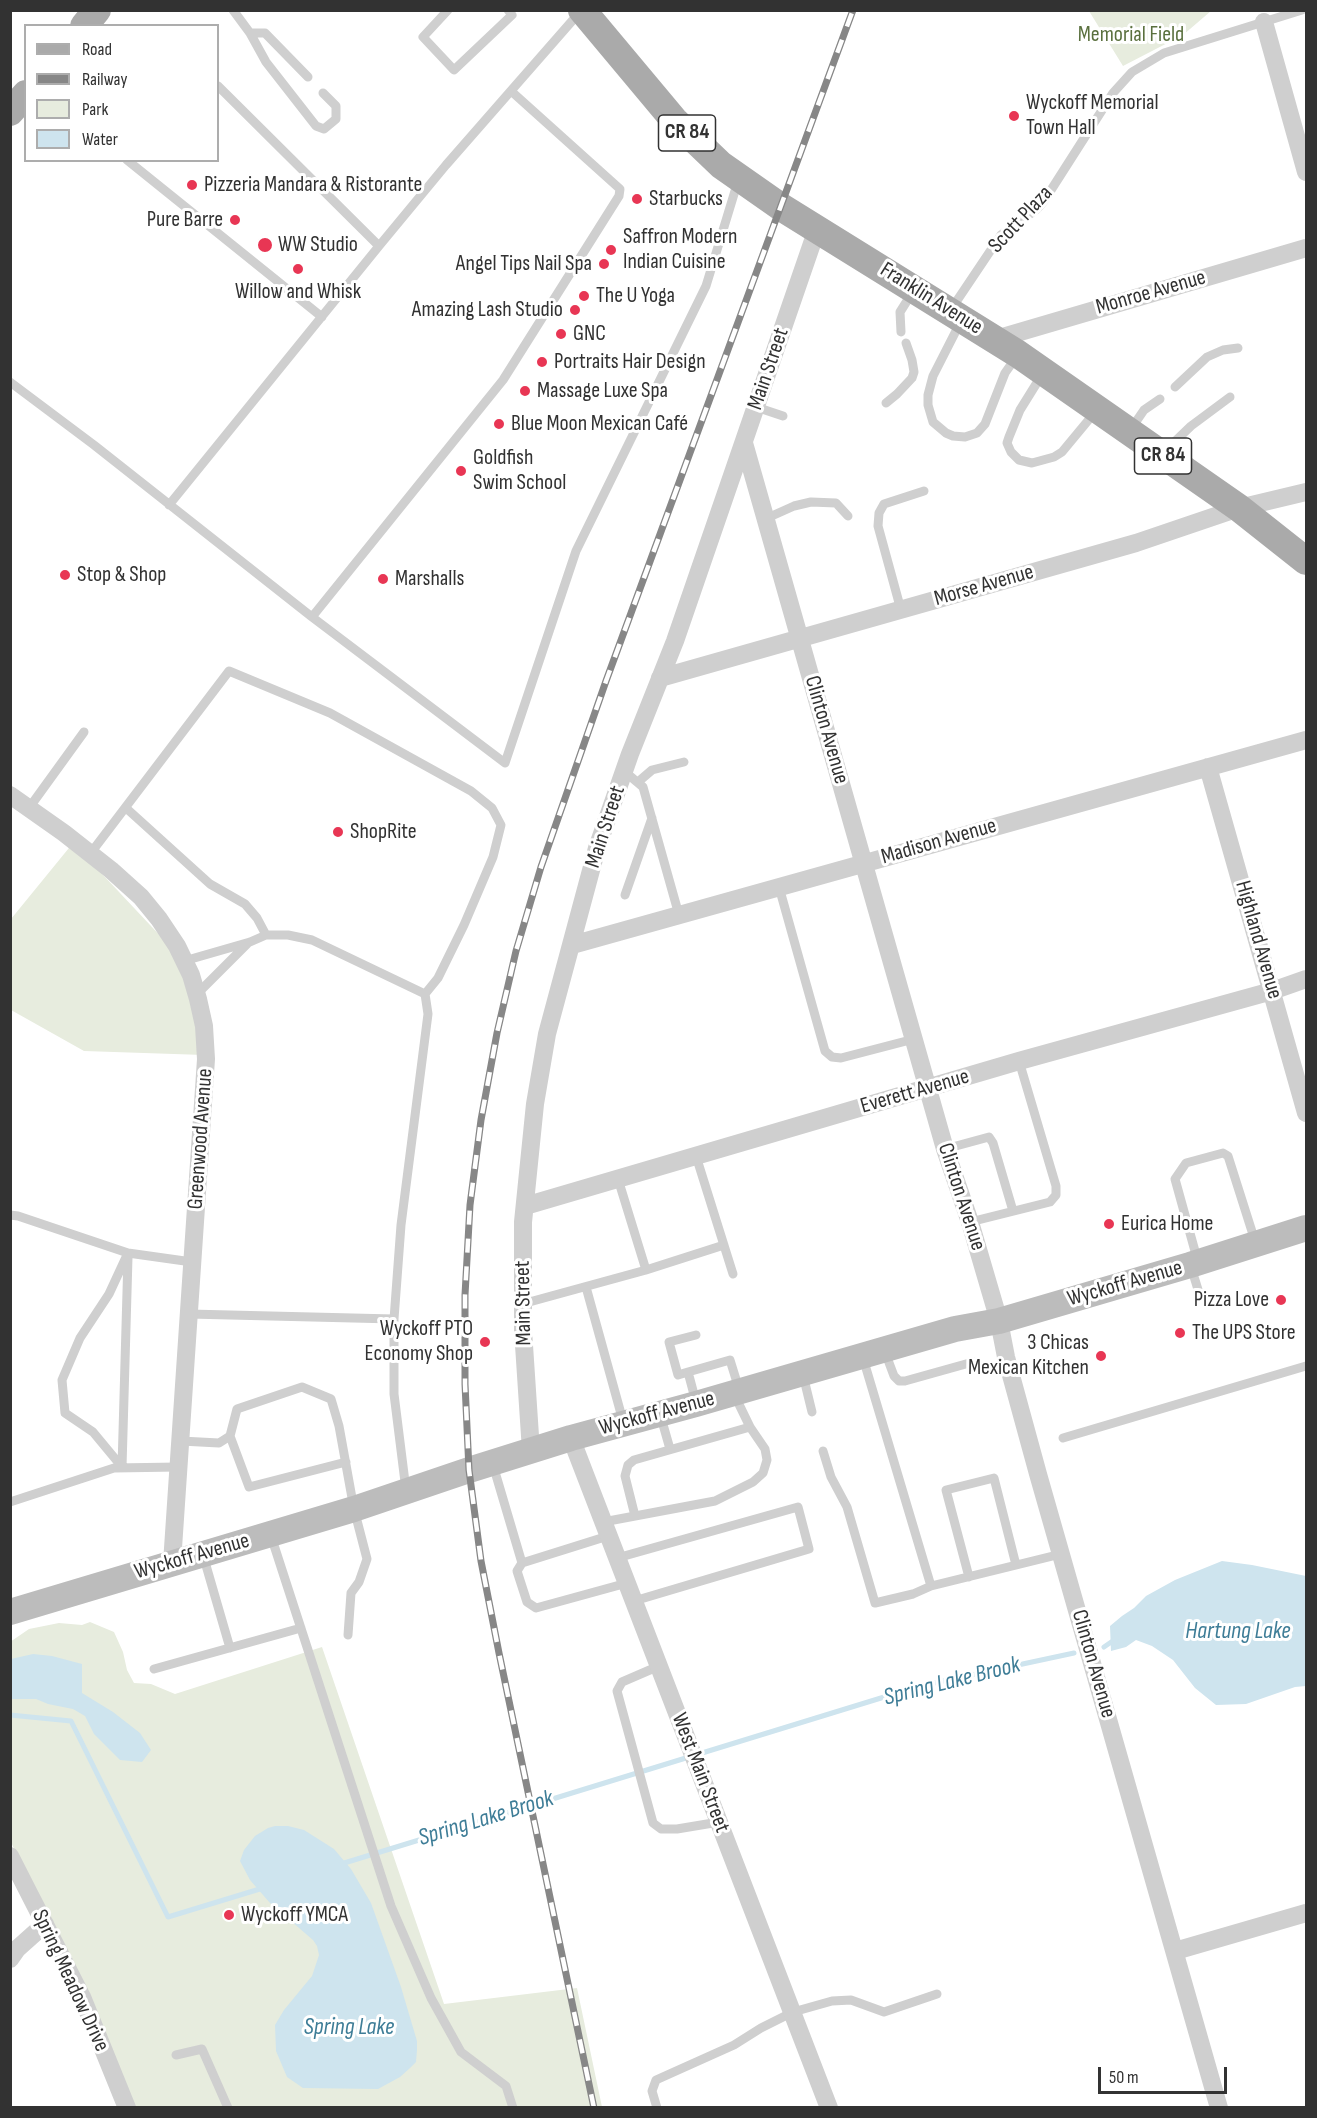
<!DOCTYPE html>
<meta charset="utf-8">
<style>
body{margin:0}
#map{position:relative;width:1317px;height:2118px;overflow:hidden;background:#fff;font-family:"Sofia Sans Condensed",sans-serif}
canvas{display:block}
.frame{position:absolute;inset:0;border:12px solid #323232;pointer-events:none}
.legend{position:absolute;left:24px;top:24px;width:195px;height:138px;box-sizing:border-box;background:#fff;border:2px solid #adadad;margin:0;padding:8px 10px;list-style:none;font-size:18px;color:#323232}
.legend li{display:flex;align-items:center;gap:12px;height:30px}
.legend b{width:30px;border:2px solid #adadad}
.scale{position:absolute;left:1098px;top:2067px;width:129px;height:27px;box-sizing:border-box;border:3px solid #323232;border-top:0;padding-left:8px;font-size:18px;line-height:21px;white-space:nowrap;color:#323232;-webkit-text-stroke:4px #fff;paint-order:stroke}
</style>
<div id="map">
<canvas width="1317" height="2118"></canvas>
<div class="frame"></div>
<ul class="legend">
<li><b style="height:8px;background:#aaa"></b>Road</li>
<li><b style="height:8px;background:#878787"></b>Railway</li>
<li><b style="height:16px;background:#e7ecde"></b>Park</li>
<li><b style="height:16px;background:#cee4ee"></b>Water</li>
</ul>
<div class="scale">50 m</div>
</div>
<script>
const context = document.querySelector('canvas').getContext('2d');
context.lineJoin = 'round';
function fill(path, color) { context.fillStyle = color; context.fill(path, 'evenodd'); }
const shape = rows => new Path2D(rows.map(r => 'M' + r).join(''));
function trace(path, color, width, dash) { context.strokeStyle = color; context.lineWidth = width; context.lineCap = dash ? 'butt' : 'round'; context.setLineDash(dash || []); context.stroke(path); }
function write(font, color, halo, rows, align = 'center') {
  context.font = font + ' "Sofia Sans Condensed",sans-serif'; context.lineWidth = 6; context.setLineDash([]); context.textBaseline = 'middle'; context.strokeStyle = halo; context.fillStyle = color; for (const [text, x, y, turn = 0] of rows) {
    context.save(); context.translate(x, y); context.rotate((+turn || 0) * Math.PI / 180); context.textAlign = isNaN(turn) ? turn : align; if (halo) context.strokeText(text, 0, 0); context.fillText(text, 0, 0); context.restore();
  }
}
const green = shape([
 [1089,11,1211,11,1183,35,1123,66],
 [73,843,182,959,204,1055,84,1051,11,1010,11,919],
 [90,1622,114,1632,123,1652,127,1670,134,1683,151,1684,175,1694,322,1647,444,2004,577,1988,602,2107,132,2107,11,1842,10,1642,29,1629,59,1623,82,1625]
]);
const water = shape([
 [1222,1561,1252,1565,1306,1576,1306,1686,1295,1687,1246,1704,1216,1705,1195,1688,1173,1660,1152,1646,1136,1640,1126,1647,1111,1651,1110,1626,1122,1616,1134,1608,1146,1596,1175,1580],
 [33,1654,52,1656,82,1664,82,1693,113,1712,140,1733,151,1750,142,1762,120,1760,94,1734,85,1716,73,1709,48,1704,36,1699,11,1699,11,1659],
 [275,1826,288,1826,304,1830,334,1849,351,1869,371,1903,401,1987,417,2041,417,2050,416,2062,410,2068,400,2077,378,2089,303,2088,287,2077,276,2051,275,2025,284,2010,312,1976,319,1955,317,1946,313,1940,270,1903,250,1880,240,1861,244,1850,255,1836,268,1828]
]);
const stream = shape([
 [1104,1647,1117,1638],
 [10,1715,71,1721,168,1917,263,1888],
 [341,1864,920,1686,1074,1653]
]);
const service = shape([
 [233,10,250,33,266,62,316,126,324,129,336,119,336,106,323,93],
 [448,10,423,37,454,70,512,15,508,10],
 [250,33,265,33,308,77],
 [127,160,322,317],
 [379,246,446,165,579,13],
 [952,308,1001,235,1037,209,1044,201,1113,93,1132,72,1164,53,1302,10],
 [960,323,933,376,928,395,928,405,933,422,946,433,953,436,965,437,977,433,985,424,1005,373,1017,356],
 [901,332,900,312,912,293],
 [1043,373,1020,410,1009,437,1007,443,1011,452,1019,460,1032,463,1054,457,1062,452,1096,411],
 [10,382,94,445,312,617,503,380,619,196,620,189,511,91],
 [1175,387,1207,357,1223,350,1238,348],
 [886,403,897,394,912,378,914,372,912,360,906,343],
 [756,407,783,416],
 [1131,429,1144,410,1160,399],
 [1165,451,1191,426,1230,397],
 [169,505,379,246,218,86],
 [765,519,794,506,811,502,836,503,848,516],
 [901,610,878,526,879,513,884,504,924,491],
 [312,617,505,763,576,551,706,286,738,181],
 [624,771,643,787,679,915],
 [638,782,652,770,684,762],
 [29,808,84,732],
 [126,808,210,884,245,904,257,918,266,935],
 [90,854,229,671,330,713,471,791,492,808,501,825,493,857,464,925,438,978,425,994],
 [779,887,825,1051,832,1057,841,1058,914,1039],
 [625,895,652,818],
 [184,961,250,942,266,935,288,935,312,940,425,994,428,1014,401,1225,394,1319,394,1394,406,1490],
 [197,994,248,943],
 [945,1149,989,1137,993,1143,1013,1211],
 [696,1156,733,1274],
 [618,1179,646,1270],
 [10,1215,18,1216,128,1253,192,1262],
 [970,1222,1050,1202,1056,1195,1056,1186,1019,1061],
 [1198,1262,1175,1179,1186,1163,1223,1153,1228,1156,1255,1241],
 [1191,1267,1200,1296],
 [586,1287,623,1421],
 [522,1304,646,1270,724,1245],
 [189,1314,394,1319],
 [885,1352,894,1376,899,1381,905,1381,973,1362],
 [863,1358,931,1586],
 [688,1372,678,1375,669,1342,696,1335],
 [803,1375,812,1412],
 [696,1402,688,1372,730,1360,739,1389],
 [660,1414,670,1449],
 [1063,1438,1306,1366],
 [181,1441,219,1443,230,1436],
 [823,1451,831,1477,847,1507,875,1603,913,1594,931,1586,1061,1554],
 [346,1462,249,1487,230,1436,237,1409,302,1387,331,1399,339,1426,354,1509,367,1559,359,1582,351,1593,348,1635],
 [493,1465,522,1563],
 [122,1467,93,1432,65,1413,62,1380,80,1338,109,1294,128,1253],
 [122,1467,128,1257],
 [10,1502,114,1468,178,1467],
 [635,1516,625,1476,628,1465,634,1460,750,1427],
 [603,1522,715,1501,753,1482,763,1473,767,1460,765,1449,750,1427,734,1394],
 [271,1536,391,1906,431,1998,461,2052,506,2086,513,2108],
 [608,1536,522,1563,517,1571,527,1602,536,1608,627,1583],
 [203,1555,230,1648],
 [617,1558,798,1507,809,1549,634,1601],
 [969,1577,946,1490,994,1478,1016,1565],
 [659,1666,622,1682,617,1691,653,1823,661,1829,677,1829,719,1822],
 [154,1669,301,1628],
 [176,2055,202,2049,228,2108],
 [657,2108,652,2091,656,2080,734,2045,761,2028,793,2012,832,2001,851,2000,884,2012,937,1994]
]);
const minor = shape([
 [1264,22,1306,172],
 [996,339,1306,248],
 [744,443,945,1149,970,1222,999,1321,1006,1357,1038,1474,1219,2108],
 [660,678,1136,543,1239,508,1306,492],
 [1208,767,1306,1113],
 [10,795,64,833,111,870,141,897,159,919,177,946,191,975,198,999,204,1026,206,1059,172,1563],
 [572,945,1306,740],
 [525,1206,1019,1061,1272,991,1306,979],
 [571,1438,829,2108],
 [531,1451,523,1330,523,1222,535,1104,547,1034,597,848,630,754,675,641,817,229],
 [10,1856,82,1997,127,2108],
 [1175,1951,1306,1913],
 [10,1959,17,1949,45,1924]
]);
const secondary = shape([
 [10,1612,354,1509,469,1470,571,1438,696,1404,955,1329,999,1321,1190,1265,1306,1228]
]);
const primary = shape([
 [582,10,674,120,721,165,781,207,1018,354,1239,508,1306,561],
 [84,26,97,10],
 [10,112,26,94]
]);
const rail = shape([
 [594,2108,499,1653,481,1561,469,1470,465,1384,465,1295,470,1205,481,1120,497,1033,516,951,541,867,606,681,853,10]
]);
const markers = [
 [1014,116,6,"#e83654"],
 [192,185,6,"#e83654"],
 [637,199,6,"#e83654"],
 [235,220,6,"#e83654"],
 [265,245,8,"#e83654"],
 [611,250,6,"#e83654"],
 [604,264,6,"#e83654"],
 [298,269,6,"#e83654"],
 [584,296,6,"#e83654"],
 [575,310,6,"#e83654"],
 [561,334,6,"#e83654"],
 [542,362,6,"#e83654"],
 [525,391,6,"#e83654"],
 [499,424,6,"#e83654"],
 [461,471,6,"#e83654"],
 [65,575,6,"#e83654"],
 [383,579,6,"#e83654"],
 [338,832,6,"#e83654"],
 [1109,1224,6,"#e83654"],
 [1281,1300,6,"#e83654"],
 [1180,1333,6,"#e83654"],
 [485,1342,6,"#e83654"],
 [1101,1356,6,"#e83654"],
 [229,1915,6,"#e83654"]
];
const shields = [
 [687,133,57],
 [1163,456,57]
];
const shieldNames = [
 ["CR 84",687,133],
 ["CR 84",1163,456]
];
const parkNames = [
 ["Memorial Field",1131,35]
];
const poiNames = [
 ["Wyckoff Memorial",1026,103],
 ["Town Hall",1026,128],
 ["Pizzeria Mandara & Ristorante",204,185],
 ["Starbucks",649,199],
 ["Pure Barre",223,220,"right"],
 ["Saffron Modern",623,237],
 ["Indian Cuisine",623,262],
 ["WW Studio",278,245],
 ["Angel Tips Nail Spa",592,264,"right"],
 ["Willow and Whisk",298,292,"center"],
 ["The U Yoga",596,296],
 ["Amazing Lash Studio",563,310,"right"],
 ["GNC",573,334],
 ["Portraits Hair Design",554,362],
 ["Massage Luxe Spa",537,391],
 ["Blue Moon Mexican Café",511,424],
 ["Goldfish",473,458],
 ["Swim School",473,483],
 ["Stop & Shop",77,575],
 ["Marshalls",395,579],
 ["ShopRite",350,832],
 ["Eurica Home",1121,1224],
 ["Pizza Love",1269,1300,"right"],
 ["Wyckoff PTO",473,1329,"right"],
 ["Economy Shop",473,1354,"right"],
 ["The UPS Store",1192,1333],
 ["3 Chicas",1089,1343,"right"],
 ["Mexican Kitchen",1089,1368,"right"],
 ["Wyckoff YMCA",241,1915]
];
const streetNames = [
 ["Scott Plaza",1021,220,-47],
 ["Monroe Avenue",1151,293,-16],
 ["Franklin Avenue",931,299,32],
 ["Main Street",769,369,-71],
 ["Morse Avenue",984,586,-16],
 ["Clinton Avenue",826,730,74],
 ["Main Street",606,827,-72],
 ["Madison Avenue",939,842,-16],
 ["Highland Avenue",1258,940,74],
 ["Everett Avenue",915,1092,-16],
 ["Greenwood Avenue",201,1139,-86],
 ["Clinton Avenue",961,1197,72],
 ["Wyckoff Avenue",1125,1284,-16],
 ["Main Street",524,1303,-91],
 ["Wyckoff Avenue",657,1414,-15],
 ["Wyckoff Avenue",192,1557,-16],
 ["Clinton Avenue",1093,1664,74],
 ["West Main Street",700,1773,69],
 ["Spring Meadow Drive",70,1981,65]
];
const waterNames = [
 ["Hartung Lake",1238,1632],
 ["Spring Lake Brook",952,1682,-14],
 ["Spring Lake Brook",486,1819,-17],
 ["Spring Lake",349,2028]
];
fill(green, '#e7ecde');
fill(water, '#cee4ee');
trace(stream, '#cee4ee', 5);
trace(service, '#cfcfcf', 9);
trace(minor, '#cfcfcf', 18);
trace(secondary, '#bcbcbc', 26);
trace(primary, '#aaa', 28);
trace(rail, '#878787', 7);
trace(rail, '#fff', 4.5, [14]);
for (const [x, y, r, color] of markers) { const dot = new Path2D(); dot.arc(x, y, r, 0, 2 * Math.PI); context.fillStyle = color; context.fill(dot); trace(dot, '#fff', 2); }
for (const [x, y, w] of shields) { const box = new Path2D(); box.roundRect(x - w / 2, y - 18, w, 36, 4.5); context.fillStyle = '#fff'; context.fill(box); trace(box, '#323232', 1.5); }
write('bold 21px', '#323232', null, shieldNames);
write('22px', '#5a703e', '#fff', parkNames);
write('22px', '#323232', '#fff', poiNames, 'left');
write('22px', '#323232', '#fff', streetNames);
write('italic 24px', '#3e7d97', '#fff', waterNames);
</script>
